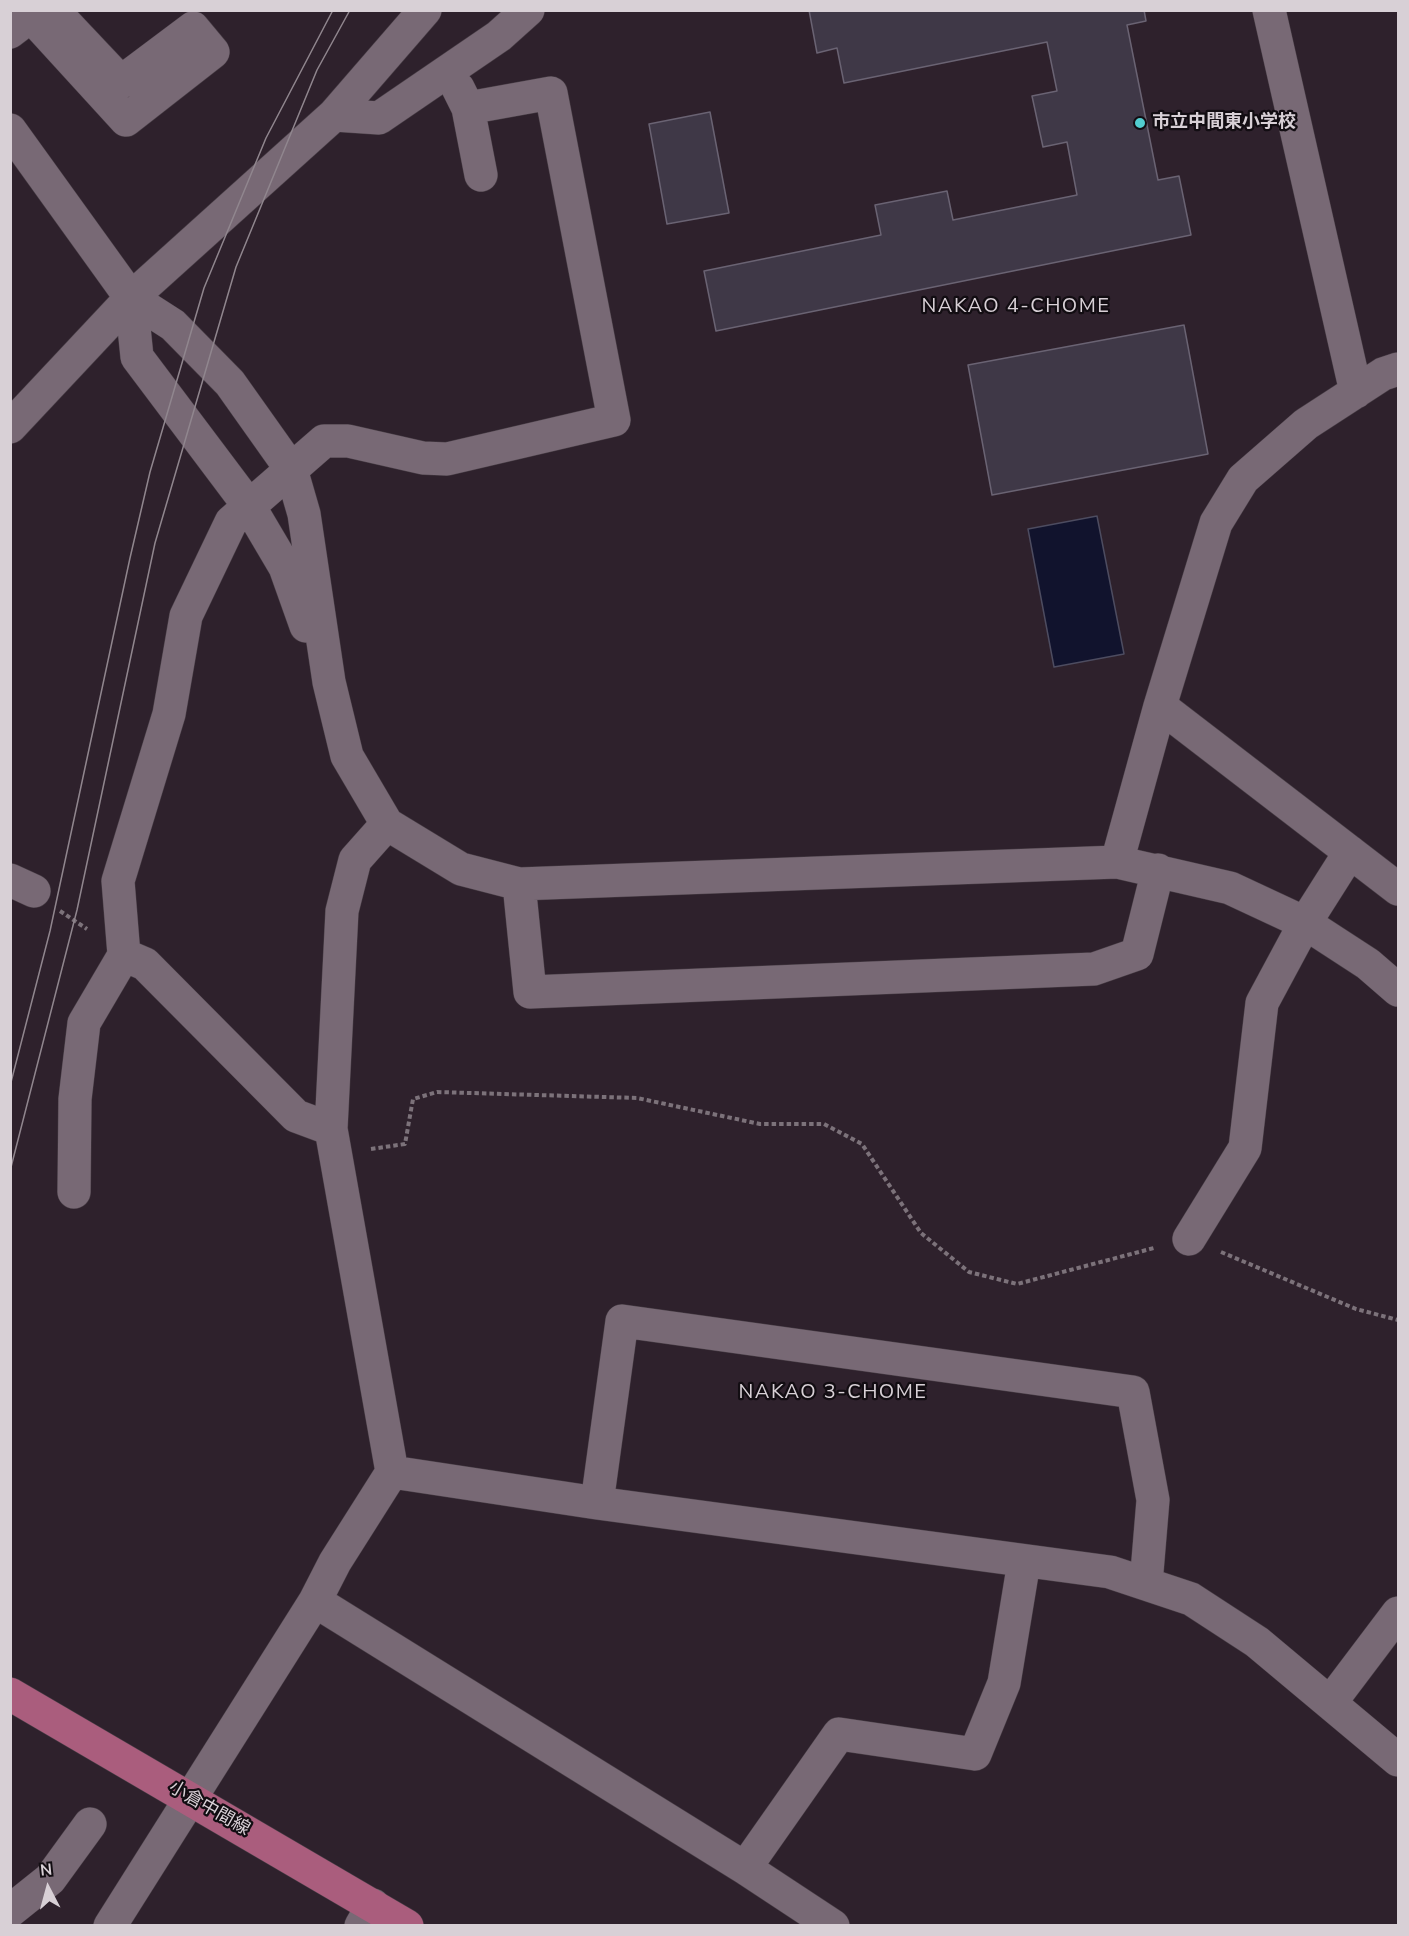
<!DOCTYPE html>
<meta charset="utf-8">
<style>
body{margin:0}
#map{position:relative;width:1409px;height:1936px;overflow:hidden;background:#2e212c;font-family:"Nunito Sans",sans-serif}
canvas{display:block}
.frame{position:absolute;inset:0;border:12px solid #d8d0d6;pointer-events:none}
.north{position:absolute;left:18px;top:1858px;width:60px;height:60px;-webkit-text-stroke:4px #120d12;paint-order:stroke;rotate:354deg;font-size:16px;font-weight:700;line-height:24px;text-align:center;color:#d8d0d6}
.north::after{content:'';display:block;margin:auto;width:21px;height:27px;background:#d8d0d6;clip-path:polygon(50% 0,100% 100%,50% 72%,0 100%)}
</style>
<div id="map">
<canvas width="1409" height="1936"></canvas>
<div class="frame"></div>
<div class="north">N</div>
</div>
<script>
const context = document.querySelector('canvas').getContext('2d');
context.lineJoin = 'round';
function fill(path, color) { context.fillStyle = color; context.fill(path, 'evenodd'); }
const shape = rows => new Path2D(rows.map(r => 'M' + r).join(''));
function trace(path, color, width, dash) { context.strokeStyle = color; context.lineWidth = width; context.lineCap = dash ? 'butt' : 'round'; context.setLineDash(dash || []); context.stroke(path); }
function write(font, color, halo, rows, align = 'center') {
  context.font = font + ' "Nunito Sans","Noto Sans JP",sans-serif'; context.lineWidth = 4.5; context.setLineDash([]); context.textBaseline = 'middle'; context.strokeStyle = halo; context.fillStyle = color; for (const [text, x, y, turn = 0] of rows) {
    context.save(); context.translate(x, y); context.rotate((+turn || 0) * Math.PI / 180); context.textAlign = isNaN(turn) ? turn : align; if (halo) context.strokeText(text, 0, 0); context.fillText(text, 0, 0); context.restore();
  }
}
const water = shape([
 [1097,516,1124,654,1054,667,1028,529,1097,516]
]);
const building = shape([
 [809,10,1144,10,1146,21,1127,25,1158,180,1179,176,1191,235,716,331,704,271,881,235,875,205,947,191,953,220,1077,195,1067,142,1043,147,1032,96,1057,91,1047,42,844,83,837,48,817,53,809,10],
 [710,112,729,213,667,224,649,124,710,112],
 [1184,325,1208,454,992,495,968,365,1184,325]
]);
const path = shape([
 [60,911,87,929],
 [371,1149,405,1144,413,1099,437,1092,637,1098,760,1124,824,1124,862,1144,921,1233,969,1272,1017,1284,1154,1248],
 [1221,1252,1356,1309,1398,1320]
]);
const minor = shape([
 [1269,10,1356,392],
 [10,32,31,16,126,120,213,52,193,28,121,82,53,10],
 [458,88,468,108,481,175],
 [334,115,379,118,499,36,528,10],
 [10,130,131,298,173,325,230,383,291,469,304,514,329,682,347,756,387,824,461,869,519,884,1117,862,1230,888,1305,923,1368,964,1398,990],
 [131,298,137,357,249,506,285,567,306,626],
 [10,427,131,298,334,115,425,10],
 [1160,706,1398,889],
 [1117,862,1160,706,1216,523,1243,479,1306,424,1383,374,1398,369],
 [10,880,34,891],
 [519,884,530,992,1094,969,1137,954,1158,870],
 [331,1129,296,1116,145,964,124,955,118,881,169,714,186,616,231,522,324,441,348,441,423,458,447,459,614,420,551,93,468,108],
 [74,1192,75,1099,84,1023,124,955],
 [1189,1239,1245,1148,1262,1003,1305,923,1350,852],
 [392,1472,597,1503,1110,1572,1191,1599,1257,1642,1398,1760],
 [597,1503,622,1321,1133,1392,1153,1500,1146,1584],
 [315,1601,745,1868],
 [1330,1703,1398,1613],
 [10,1911,50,1879,90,1824],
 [110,1926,315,1601,335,1562,392,1472,331,1129,342,911,355,860,387,824],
 [361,1926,373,1905],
 [833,1926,745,1868,839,1734,975,1754,1004,1683,1024,1562]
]);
const major = shape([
 [10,1694,407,1926]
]);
const tram = shape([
 [10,1086,50,931,130,558,150,472,204,288,266,138,333,10],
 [10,1171,77,910,155,543,236,267,317,70,350,10]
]);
const markers = [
 [1140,123,6,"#52cdcf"]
];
const poiNames = [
 ["市立中間東小学校",1152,123]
];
const streetNames = [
 ["小倉中間線",209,1809,30]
];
const neighbourhoodNames = [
 ["NAKAO 4-CHOME",1016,307],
 ["NAKAO 3-CHOME",833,1393]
];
fill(water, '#11132d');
trace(water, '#4d4c60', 1.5);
fill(building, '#3f3847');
trace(building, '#6a6373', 1.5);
trace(minor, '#483e46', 34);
trace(major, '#483e46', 34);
trace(path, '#7c727a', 4, [4.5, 3]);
trace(minor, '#786975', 33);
trace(major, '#aa5d7d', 33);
trace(tram, '#90868e', 1.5);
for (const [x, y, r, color] of markers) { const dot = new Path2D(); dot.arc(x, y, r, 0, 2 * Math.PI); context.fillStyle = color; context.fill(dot); trace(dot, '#120d12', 2); }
write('bold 18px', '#d8d0d6', '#120d12', poiNames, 'left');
write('18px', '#d8d0d6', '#120d12', streetNames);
context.letterSpacing = '1.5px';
write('20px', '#d8d0d6', '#120d12', neighbourhoodNames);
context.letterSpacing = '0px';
</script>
